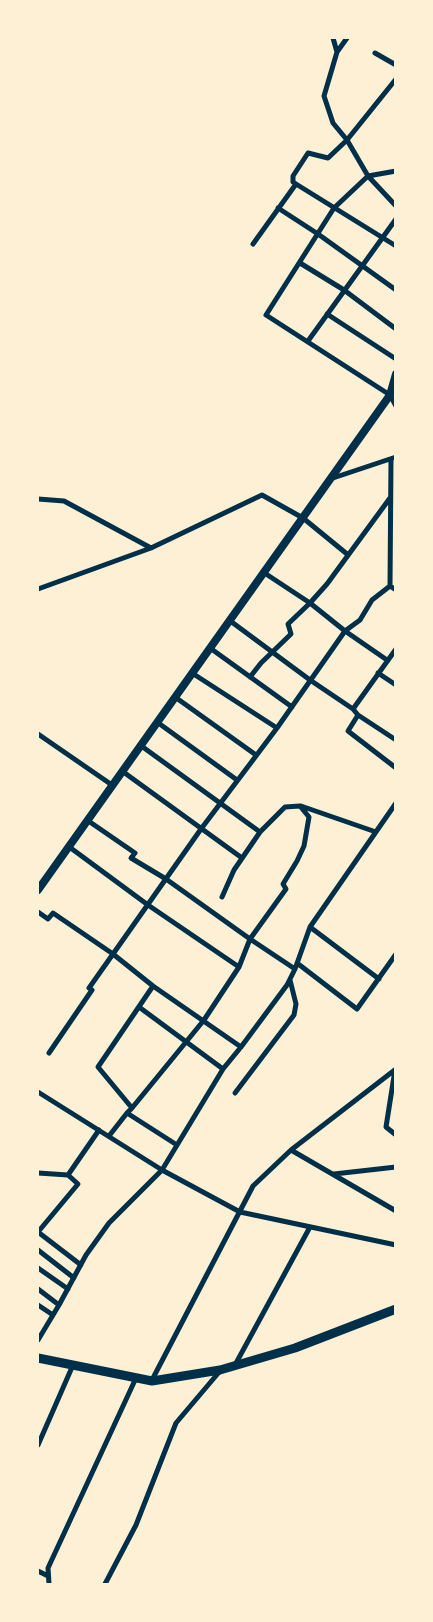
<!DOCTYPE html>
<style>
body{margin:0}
#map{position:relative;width:433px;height:1622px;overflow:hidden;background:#fdf0d5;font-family:"Titillium Web",sans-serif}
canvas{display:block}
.frame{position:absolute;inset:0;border:39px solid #fdf0d5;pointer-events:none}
</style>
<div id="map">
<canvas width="433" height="1622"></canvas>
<div class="frame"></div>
</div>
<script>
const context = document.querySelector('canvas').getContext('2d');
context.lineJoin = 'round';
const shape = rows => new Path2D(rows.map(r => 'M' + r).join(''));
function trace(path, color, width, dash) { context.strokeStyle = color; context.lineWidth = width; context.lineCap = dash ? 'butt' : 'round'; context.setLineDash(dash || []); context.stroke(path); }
const minor = shape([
 [333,38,337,52,324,96,333,123,347,140,368,176,396,206],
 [337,52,347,38],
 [375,53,396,65],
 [396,171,368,176,334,208,266,315,390,395,396,406],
 [296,184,396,246],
 [278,208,318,234,396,290],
 [253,244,296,184,293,182,293,176,308,153,328,158,347,140,396,79],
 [300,263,344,290,396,329],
 [327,314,396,359],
 [308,341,396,219],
 [391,459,390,586,396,590],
 [330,479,396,457],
 [38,499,64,501,151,548],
 [263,572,310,603,345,631,387,660],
 [38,589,151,548,262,495,303,518,347,554],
 [229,620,310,680,353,709],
 [210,648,292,707],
 [396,649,353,709,358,715,348,731,396,768],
 [192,673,277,728],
 [378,673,396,685],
 [250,677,261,663,291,634,288,624,310,603,327,584,390,498],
 [175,697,256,755],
 [358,715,396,740],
 [157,722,237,780],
 [38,734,112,785],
 [140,745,260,832],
 [122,771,242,858],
 [301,806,376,832],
 [87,820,135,853,131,858,166,879,250,939,295,969],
 [68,846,148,905,239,967],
 [38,912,48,919,53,913,113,954,89,988,92,990,49,1053],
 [310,927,379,979],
 [297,963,357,1009,396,954],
 [153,986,241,1047],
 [139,1007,223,1069],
 [395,1070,386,1127,396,1135],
 [38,1092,162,1170,240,1212,396,1245],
 [235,1093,294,1015,296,1004,290,980],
 [132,1108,204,1020,239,967,250,939,286,889,283,884,297,861,304,846,309,817,300,806,285,807,260,832,234,870,222,897],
 [109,1136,127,1113],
 [177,1145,127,1113,132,1108,98,1067,153,986,113,954,201,829,277,728,345,631,360,620,372,600,390,586],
 [291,1150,396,1069],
 [38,1173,68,1175],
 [334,1174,396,1167],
 [38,1232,78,1184,68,1175,99,1130],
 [38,1232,81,1265],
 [38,1250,74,1278],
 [38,1268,68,1289],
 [38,1289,59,1305],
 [38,1305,53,1315],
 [38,1340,59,1305,86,1255,109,1223,162,1170,223,1069,241,1047,287,985,295,969,310,927,396,803],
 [235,1365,310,1227],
 [152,1380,253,1186,291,1150,396,1211],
 [38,1445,73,1365],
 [38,1571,48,1576],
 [49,1584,48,1568,136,1378],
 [105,1584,136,1525,176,1423,220,1371]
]);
const tertiary = shape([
 [38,890,390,395,396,374]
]);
const secondary = shape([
 [38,1358,152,1381,220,1370,295,1348,396,1309]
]);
trace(minor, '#003049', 5);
trace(tertiary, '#003049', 8);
trace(secondary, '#003049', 9);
</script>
